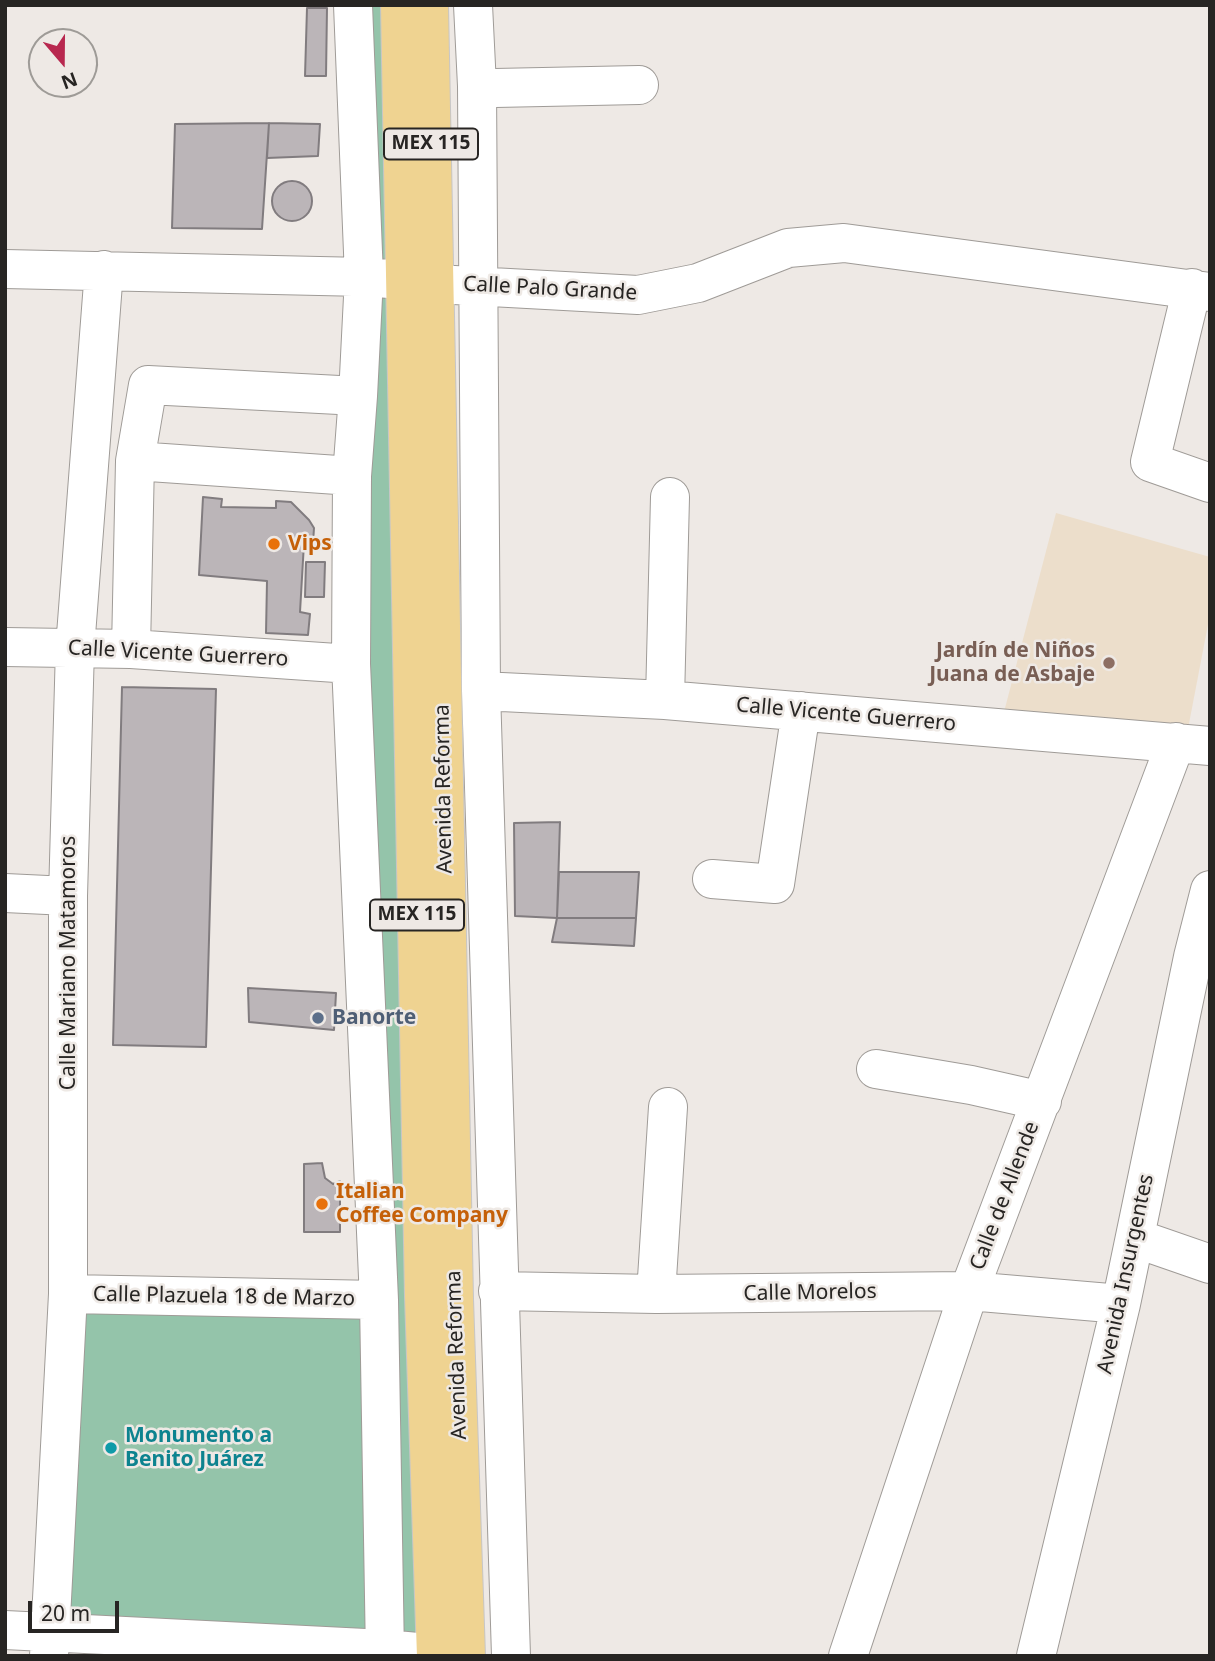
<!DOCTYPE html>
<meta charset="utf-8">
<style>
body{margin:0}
#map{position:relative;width:1215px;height:1661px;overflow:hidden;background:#eee9e5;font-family:"Noto Sans",sans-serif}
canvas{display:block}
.frame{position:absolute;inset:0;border:7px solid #272523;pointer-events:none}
.north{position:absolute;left:28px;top:28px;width:70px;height:70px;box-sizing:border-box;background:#eee9e5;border:2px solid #9e9b97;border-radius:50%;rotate:160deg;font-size:19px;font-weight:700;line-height:28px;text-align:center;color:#272523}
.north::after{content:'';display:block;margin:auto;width:24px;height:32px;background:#b8284f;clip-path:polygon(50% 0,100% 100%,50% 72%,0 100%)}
.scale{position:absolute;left:28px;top:1601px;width:91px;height:32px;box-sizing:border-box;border:4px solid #272523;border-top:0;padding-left:9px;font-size:21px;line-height:24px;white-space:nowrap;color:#272523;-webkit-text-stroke:5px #eee9e5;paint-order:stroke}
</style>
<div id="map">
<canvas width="1215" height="1661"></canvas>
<div class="frame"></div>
<div class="north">N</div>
<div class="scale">20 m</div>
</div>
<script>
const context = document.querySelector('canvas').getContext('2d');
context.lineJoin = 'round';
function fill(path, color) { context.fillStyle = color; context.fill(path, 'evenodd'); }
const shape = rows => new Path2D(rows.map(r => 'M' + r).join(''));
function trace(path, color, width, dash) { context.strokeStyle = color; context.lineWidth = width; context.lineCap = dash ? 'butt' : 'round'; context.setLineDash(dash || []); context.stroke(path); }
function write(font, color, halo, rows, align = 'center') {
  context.font = font + ' "Noto Sans",sans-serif'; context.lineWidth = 5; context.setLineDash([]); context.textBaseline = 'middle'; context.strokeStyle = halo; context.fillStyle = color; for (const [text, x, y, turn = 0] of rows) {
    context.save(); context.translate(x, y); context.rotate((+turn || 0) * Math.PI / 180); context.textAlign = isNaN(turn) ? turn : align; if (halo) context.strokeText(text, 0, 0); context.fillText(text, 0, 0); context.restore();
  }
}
const education = shape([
 [1056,513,1210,557,1210,614,1187,734,1004,712]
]);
const green = shape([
 [353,5,400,5,436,1656,51,1632,68,1294,378,1300]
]);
const building = shape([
 [307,8,327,8,326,76,305,76,307,8],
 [269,123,262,229,172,228,175,124,269,123],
 [269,123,320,124,318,156,267,158,269,123],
 '272 201a20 20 0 1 1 40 0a20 20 0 1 1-40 0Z',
 [203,497,222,499,221,507,276,508,276,501,291,502,309,520,314,528,313,543,304,543,300,612,310,614,308,635,266,633,267,581,199,575,203,497],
 [306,562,325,562,324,597,305,597,306,562],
 [122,687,216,689,206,1047,113,1045,122,687],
 [560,822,557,918,515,916,514,823,560,822],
 [559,872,639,872,636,918,557,918,559,872],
 [557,918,636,918,634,946,552,942,557,918],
 [248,988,336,993,334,1030,249,1022,248,988],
 [322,1163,325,1178,333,1184,340,1181,340,1232,304,1232,304,1164,322,1163]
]);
const minor = shape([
 [353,5,364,277,358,396,352,476,351,664,379,1300,385,1656],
 [473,5,477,86,481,691,511,1656],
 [477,86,495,88,639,85],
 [5,269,364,277,390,279],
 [454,285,638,295,698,283,788,248,844,243,1210,292],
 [1192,288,1150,462,1210,483],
 [135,461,352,476],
 [5,647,131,649,351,664],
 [131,649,135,461,148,385,358,396],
 [481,691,665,700,1210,746],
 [665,700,670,497],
 [712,879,775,884,801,711],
 [5,893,68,896],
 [876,1069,971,1085,1042,1101],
 [1135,1238,1210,1264],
 [498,1291,656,1294,969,1291,1121,1304],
 [68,1294,379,1300],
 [656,1294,668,1107],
 [5,1630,385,1649,460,1656],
 [49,1656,68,1294,68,896,75,648,104,270],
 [848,1656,969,1291,1176,742],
 [1036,1656,1121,1304,1193,957,1210,890]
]);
const major = shape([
 [400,5,424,1296,436,1656],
 [429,5,454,1299,466,1656]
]);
const markers = [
 [274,544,7,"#e8710a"],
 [1109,663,7,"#8d6e63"],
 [318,1018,7,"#5c6f8a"],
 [322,1204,7,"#e8710a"],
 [111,1448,7,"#0f9aa8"]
];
const shields = [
 [431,144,94],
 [417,915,94]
];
const shieldNames = [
 ["MEX 115",431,144],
 ["MEX 115",417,915]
];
const streetNames = [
 ["Calle Palo Grande",550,289,3],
 ["Calle Vicente Guerrero",178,654,3],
 ["Calle Vicente Guerrero",846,715,5],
 ["Avenida Reforma",444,789,-91],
 ["Calle Mariano Matamoros",69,963,-90],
 ["Calle de Allende",1005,1196,-69],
 ["Avenida Insurgentes",1126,1274,-78],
 ["Calle Morelos",810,1293,-1],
 ["Calle Plazuela 18 de Marzo",224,1297,1],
 ["Avenida Reforma",457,1355,-92]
];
const foodNames = [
 ["Vips",288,544],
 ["Italian",336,1192],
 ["Coffee Company",336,1216]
];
const educationNames = [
 ["Jardín de Niños",1095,651],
 ["Juana de Asbaje",1095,675]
];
const serviceNames = [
 ["Banorte",332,1018]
];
const cultureNames = [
 ["Monumento a",125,1436],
 ["Benito Juárez",125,1460]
];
fill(education, '#ecdecb');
fill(green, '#94c4aa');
fill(building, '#bbb5b8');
trace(building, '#817c7f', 2);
trace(minor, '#9f9b97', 40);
trace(major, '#c7c6c6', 40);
trace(minor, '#fff', 38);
trace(major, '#efd391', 38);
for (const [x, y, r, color] of markers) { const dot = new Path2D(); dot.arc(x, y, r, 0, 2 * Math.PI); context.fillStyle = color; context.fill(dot); trace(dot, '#eee9e5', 2.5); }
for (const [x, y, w] of shields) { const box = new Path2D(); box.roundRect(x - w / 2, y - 15.5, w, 31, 5); context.fillStyle = '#eee9e5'; context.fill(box); trace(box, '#272523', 2); }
write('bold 19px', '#272523', null, shieldNames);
write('21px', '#272523', '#eee9e5', streetNames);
write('bold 21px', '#c56008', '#eee9e5', foodNames, 'left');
write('bold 21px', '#785e54', '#eee9e5', educationNames, 'right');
write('bold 21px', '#4e5e75', '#eee9e5', serviceNames, 'left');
write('bold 21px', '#0d838f', '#eee9e5', cultureNames, 'left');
</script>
